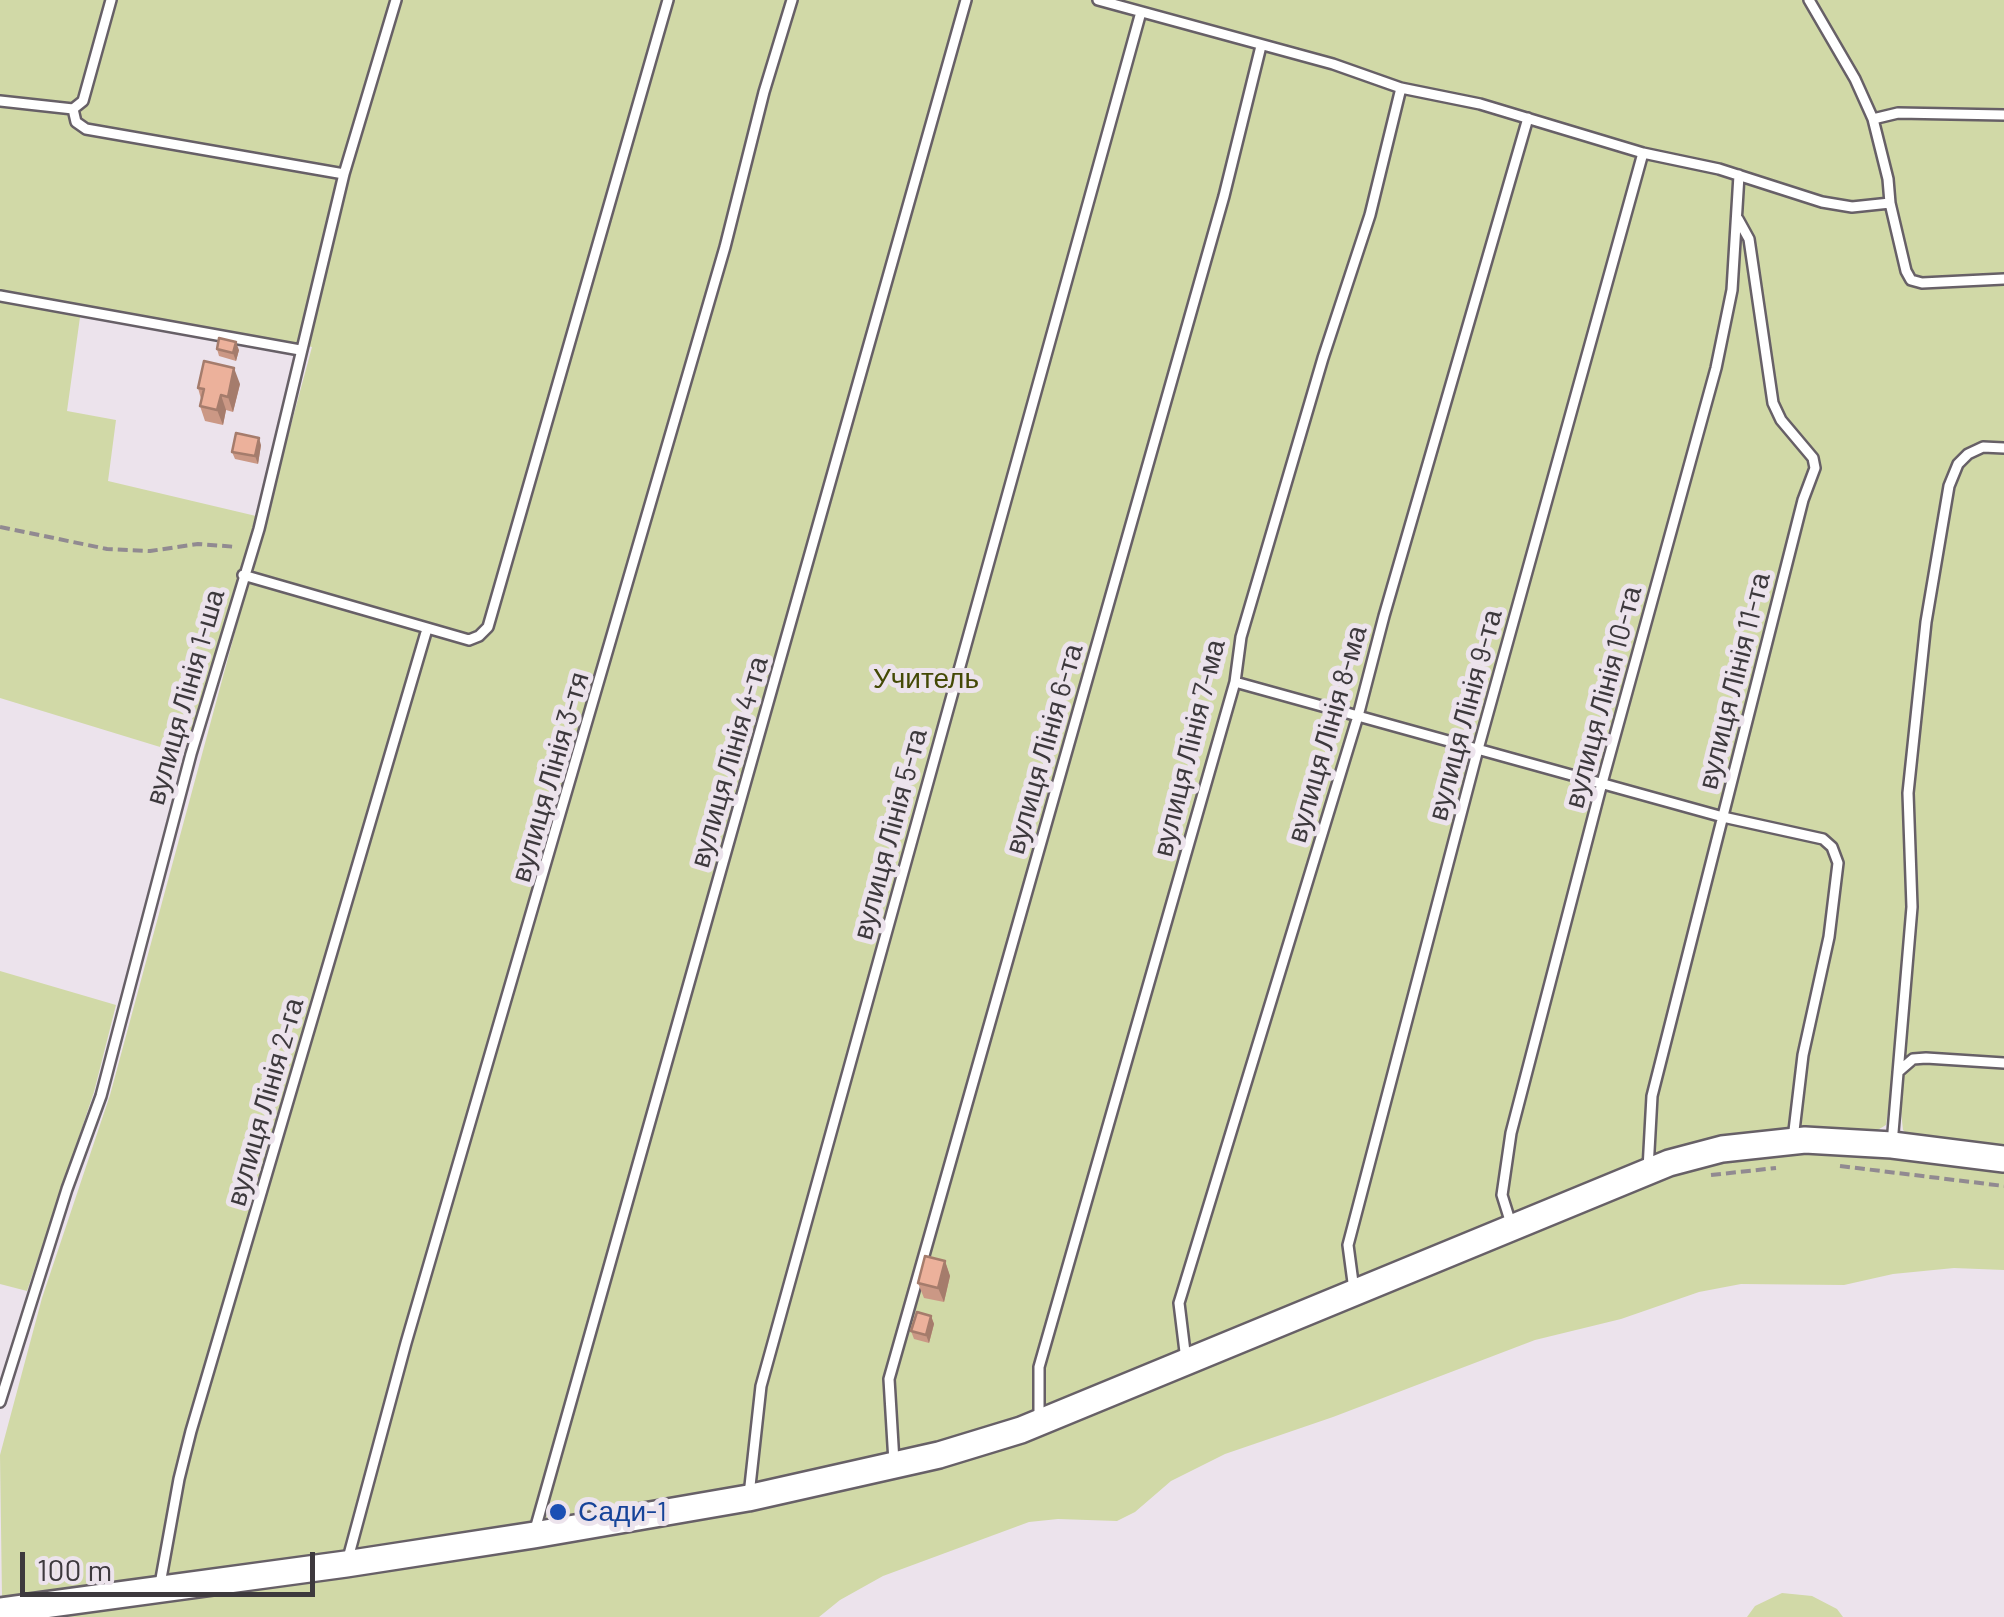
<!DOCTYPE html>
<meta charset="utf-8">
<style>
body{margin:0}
#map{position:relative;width:2004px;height:1617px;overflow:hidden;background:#ece3ec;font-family:Barlow,sans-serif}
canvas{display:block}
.scale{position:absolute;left:20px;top:1552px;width:295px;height:45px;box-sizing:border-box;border:5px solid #3d393d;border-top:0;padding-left:12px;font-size:30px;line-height:35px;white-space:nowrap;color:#3d393d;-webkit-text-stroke:8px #ece3ec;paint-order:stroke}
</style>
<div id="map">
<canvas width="2004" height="1617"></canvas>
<div class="scale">100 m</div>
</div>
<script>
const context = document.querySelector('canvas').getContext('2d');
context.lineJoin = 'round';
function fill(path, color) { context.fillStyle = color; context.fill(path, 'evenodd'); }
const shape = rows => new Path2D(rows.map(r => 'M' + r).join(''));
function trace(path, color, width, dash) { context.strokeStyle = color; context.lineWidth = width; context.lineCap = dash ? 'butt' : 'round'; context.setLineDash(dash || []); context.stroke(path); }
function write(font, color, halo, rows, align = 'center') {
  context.font = font + ' Barlow,sans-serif'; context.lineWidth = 10; context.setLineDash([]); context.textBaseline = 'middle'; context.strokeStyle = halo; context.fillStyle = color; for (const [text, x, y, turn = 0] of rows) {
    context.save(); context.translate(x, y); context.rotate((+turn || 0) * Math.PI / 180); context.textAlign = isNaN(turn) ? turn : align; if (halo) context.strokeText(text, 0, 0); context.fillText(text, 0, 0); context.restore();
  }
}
const green = shape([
 [0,0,2004,0,2004,1149,1910,1137,1903,1130,1901,1111,1888,1111,1886,1125,1874,1132,1722,1138,1046,1410,938,1445,757,1488,335,1559,10,1600,2,1597,0,1455,42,1298,110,1095,312,347,81,310,67,411,116,420,108,481,256,516,209,683,183,754,0,698],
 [0,971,116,1005,94,1092,27,1291,0,1284],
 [1795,1149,2004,1169,2004,1270,1954,1268,1893,1274,1844,1285,1741,1284,1699,1292,1621,1319,1535,1340,1333,1417,1225,1454,1171,1481,1135,1512,1117,1521,1058,1519,1029,1522,883,1576,840,1600,819,1617,34,1617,337,1576,940,1465,1674,1173,1724,1158],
 [1782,1593,1812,1596,1837,1609,1843,1617,1747,1617,1755,1606]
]);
const path = shape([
 [0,527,107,549,150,551,198,544,237,547],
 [1840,1166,2004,1186],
 [1711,1175,1776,1168]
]);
const lane = shape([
 [1098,0,1333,64,1401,88,1480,104,1643,153,1719,169,1822,202,1852,207,1890,203],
 [1809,0,1855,79,1873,119,1888,179,1890,203,1906,271,1911,280,1922,283,2004,279],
 [0,101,73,109,83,101,111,0],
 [73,109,76,122,86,129,344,174],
 [1873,119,1898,113,2004,115],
 [0,296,300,350],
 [243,575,469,640,479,636,488,627,668,0],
 [1235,682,1723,817,1823,839,1832,847,1838,863,1829,937,1803,1055,1793,1139],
 [1898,1072,1913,1059,1926,1058,2004,1063],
 [1892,1144,1912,907,1908,793,1926,622,1949,486,1958,464,1968,454,1983,447,2004,448],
 [1648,1169,1652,1096,1803,500,1815,468,1813,458,1781,420,1773,403,1749,239,1738,219],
 [1512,1227,1502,1195,1511,1133,1602,783,1716,368,1732,290,1739,175],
 [1354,1290,1348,1245,1478,749,1643,153],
 [1186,1360,1179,1303,1358,716,1384,616,1528,118],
 [0,1402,67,1189,101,1096,191,754,259,529,344,174,396,0],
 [1039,1419,1039,1367,1235,682,1241,637,1323,358,1370,215,1401,88],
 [894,1462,889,1379,1224,196,1261,46],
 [749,1495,761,1386,1141,12],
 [534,1533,966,0],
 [347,1562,406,1343,725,247,764,92,792,0],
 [160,1584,179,1479,191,1431,427,629]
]);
const secondary = shape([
 [0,1611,346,1564,534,1535,748,1498,939,1455,1021,1430,1669,1163,1722,1149,1805,1140,1892,1145,2004,1159]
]);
const wall = shape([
 [217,349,239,350,236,361,219,356],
 [240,384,233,412,226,410,223,425,205,421,200,406,201,399,198,388],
 [261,445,258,464,235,459,232,452],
 [945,1261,950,1276,944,1302,924,1298,918,1283],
 [931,1316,934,1324,929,1343,914,1339,911,1331]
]);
const shadedWall = shape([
 [236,342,239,350,236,361,233,353],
 [234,368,240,384,233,412,228,397],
 [221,395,226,410,223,425,217,410],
 [259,438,261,445,258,464,255,456],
 [945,1261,950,1276,944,1302,938,1288],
 [931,1316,934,1324,929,1343,926,1335]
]);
const building = shape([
 [219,338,236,342,233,353,217,349,219,338],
 [204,361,234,368,228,397,221,395,217,410,200,406,204,389,198,388,204,361],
 [236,433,259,438,255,456,232,452,236,433],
 [925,1256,945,1261,938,1288,918,1283,925,1256],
 [917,1312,931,1316,926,1335,911,1331,917,1312]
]);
const markers = [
 [558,1512,10,"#1a4fb4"]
];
const parkNames = [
 ["Учитель",926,679]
];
const streetNames = [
 ["вулиця Лінія 11-та",1734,681,-76],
 ["вулиця Лінія 1-ша",185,697,-74],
 ["вулиця Лінія 10-та",1603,697,-75],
 ["вулиця Лінія 9-та",1465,715,-75],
 ["вулиця Лінія 8-ма",1327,734,-74],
 ["вулиця Лінія 7-ма",1189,748,-76],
 ["вулиця Лінія 6-та",1044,749,-74],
 ["вулиця Лінія 4-та",729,762,-74],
 ["вулиця Лінія 3-тя",550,777,-74],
 ["вулиця Лінія 5-та",890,834,-75],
 ["вулиця Лінія 2-га",265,1102,-74]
];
const transitNames = [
 ["Сади-1",578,1512]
];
fill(green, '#d1d9a7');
trace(lane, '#676067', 14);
trace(secondary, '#676067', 30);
trace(path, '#918a91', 4, [10, 5]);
trace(lane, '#fff', 9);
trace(secondary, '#fff', 25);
fill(wall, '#cb9885');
fill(shadedWall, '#a57c6c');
fill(building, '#ecb19b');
trace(building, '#a57c6c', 2.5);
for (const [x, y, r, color] of markers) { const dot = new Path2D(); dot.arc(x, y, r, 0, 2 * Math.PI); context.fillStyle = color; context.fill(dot); trace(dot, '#ece3ec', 4); }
write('28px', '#444905', '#ece3ec', parkNames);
write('28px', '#3d393d', '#ece3ec', streetNames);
write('28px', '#164399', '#ece3ec', transitNames, 'left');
</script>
